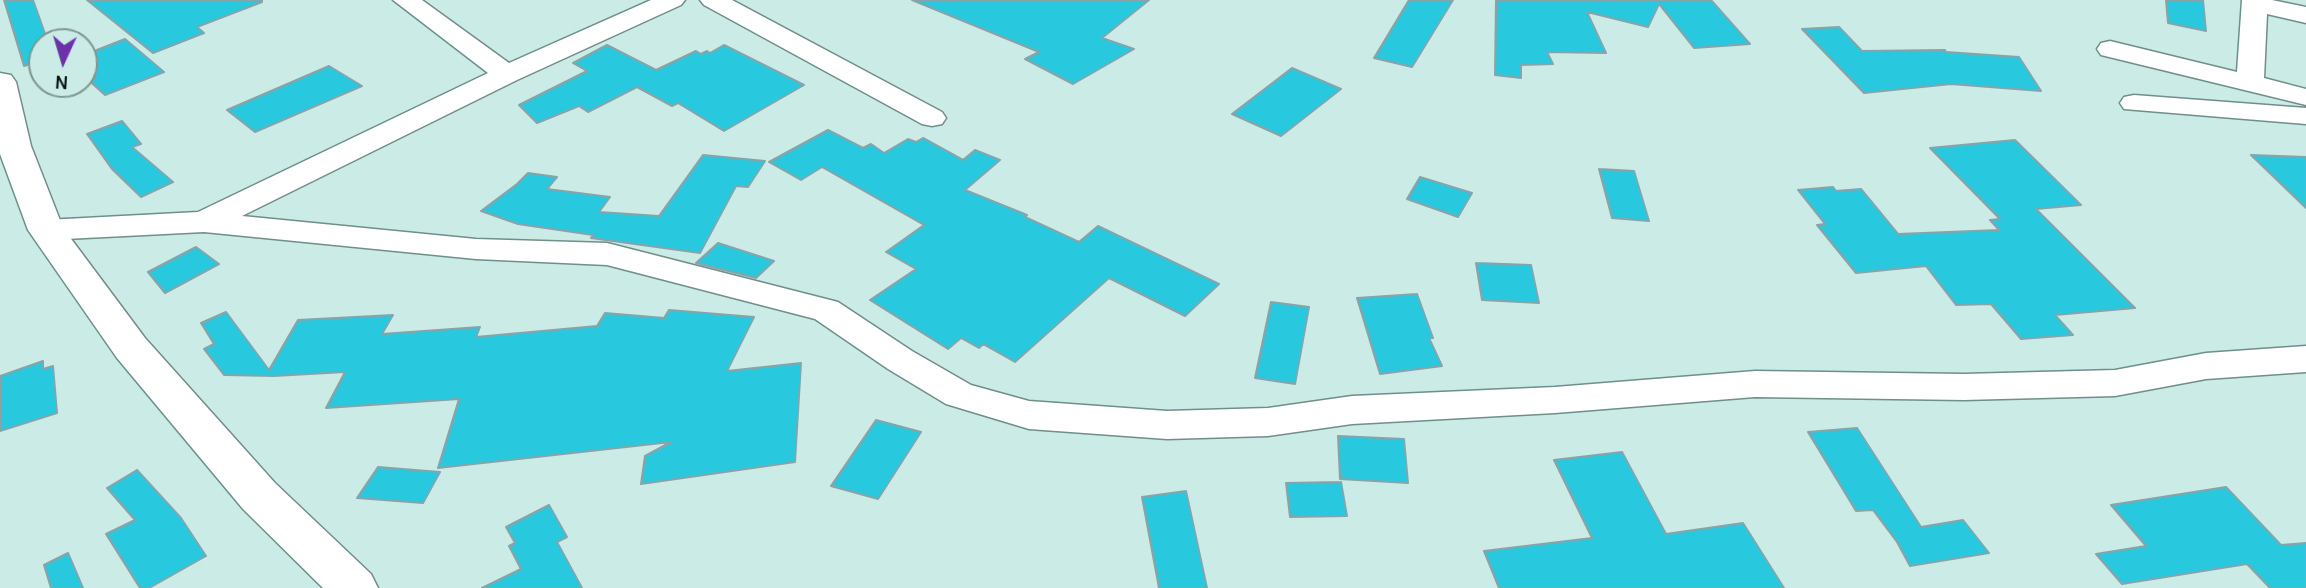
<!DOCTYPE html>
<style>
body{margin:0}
#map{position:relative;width:2306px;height:588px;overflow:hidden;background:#cbebe6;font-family:Karla,sans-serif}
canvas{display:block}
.north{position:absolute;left:28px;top:28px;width:70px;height:70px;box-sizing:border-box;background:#cbebe6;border:2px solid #7f9793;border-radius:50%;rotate:184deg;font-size:19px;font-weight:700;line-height:28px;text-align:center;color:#0c1816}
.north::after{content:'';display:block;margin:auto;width:24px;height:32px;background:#6c33a9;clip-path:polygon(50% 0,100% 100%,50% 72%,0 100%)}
</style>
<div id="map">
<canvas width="2306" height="588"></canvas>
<div class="north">N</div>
</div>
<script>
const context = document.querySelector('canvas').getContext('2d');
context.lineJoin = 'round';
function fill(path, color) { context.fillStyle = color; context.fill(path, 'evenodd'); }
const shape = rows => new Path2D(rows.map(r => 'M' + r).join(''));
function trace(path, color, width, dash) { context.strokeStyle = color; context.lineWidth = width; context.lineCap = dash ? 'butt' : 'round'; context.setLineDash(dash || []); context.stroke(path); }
const building = shape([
 [4,0,33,0,48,42,42,42,42,74,31,64,24,66,4,0],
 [87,0,262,0,262,2,197,27,204,33,153,53,87,0],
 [912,0,1149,0,1102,38,1134,49,1073,84,1025,59,1039,52,912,0],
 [1409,0,1453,0,1412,67,1374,58,1409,0],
 [1496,0,1711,0,1750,44,1694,48,1659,4,1648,27,1587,12,1606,53,1547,52,1553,64,1521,65,1521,78,1495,75,1496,0],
 [2166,0,2203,0,2206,31,2168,23,2166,0],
 [1839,27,1862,51,1945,50,1946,52,2019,57,2041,91,1951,84,1864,93,1802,29,1839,27],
 [125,39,164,72,105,95,84,76,84,55,125,39],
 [607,45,656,70,696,51,701,54,707,51,710,53,724,45,804,85,724,131,678,103,672,106,637,87,588,112,579,106,537,123,519,105,587,71,573,63,607,45],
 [329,66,362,86,255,132,227,110,329,66],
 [1292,68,1341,89,1281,136,1232,114,1292,68],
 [122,121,141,144,132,147,173,182,141,197,112,169,87,134,122,121],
 [828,130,863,148,871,144,884,153,908,139,916,142,923,138,963,160,975,150,1000,160,965,190,1027,215,1025,217,1079,242,1098,226,1219,284,1185,316,1109,278,1015,362,983,344,979,348,961,338,948,349,870,300,916,269,886,252,924,225,822,167,801,180,769,162,828,130],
 [2015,140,2081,205,2036,209,2135,308,2055,315,2073,335,2021,339,1991,304,1956,305,1926,266,1856,273,1817,225,1825,224,1798,190,1833,187,1836,191,1861,189,1898,234,1999,230,1990,220,2000,219,1930,148,2015,140],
 [703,155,765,161,748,187,736,186,700,253,591,238,593,235,518,224,481,211,517,184,528,173,557,177,547,189,610,197,599,212,659,216,703,155],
 [2251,155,2306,157,2306,208,2251,155],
 [1599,169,1634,171,1649,221,1612,218,1599,169],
 [1420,177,1472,193,1458,217,1407,199,1420,177],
 [718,243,774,261,756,278,696,263,718,243],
 [196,247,219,264,165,293,148,272,196,247],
 [1476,263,1531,265,1539,303,1482,300,1476,263],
 [1417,294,1433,338,1429,338,1442,366,1380,374,1357,298,1417,294],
 [1271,302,1309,307,1295,384,1255,378,1271,302],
 [669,310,754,317,727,371,801,363,795,462,641,484,645,456,671,442,438,468,459,399,326,408,345,372,274,376,224,375,204,349,214,344,201,323,226,312,269,370,298,320,393,315,382,334,480,327,476,337,597,326,605,313,664,318,669,310],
 [43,361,43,369,53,366,57,413,0,431,0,376,43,361],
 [876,420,921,432,878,499,831,486,876,420],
 [1857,428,1921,527,1963,520,1989,553,1910,566,1897,542,1873,510,1856,511,1808,432,1857,428],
 [1338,436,1404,439,1408,483,1340,479,1338,436],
 [1622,452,1666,534,1743,523,1784,588,1499,588,1484,551,1592,538,1554,460,1622,452],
 [378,467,440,472,423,503,357,498,378,467],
 [137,470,181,518,206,556,149,588,140,588,106,534,135,520,107,488,137,470],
 [1341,482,1347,516,1290,517,1286,483,1341,482],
 [2226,487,2281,545,2306,543,2306,588,2270,588,2247,564,2122,584,2096,554,2146,546,2111,505,2226,487],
 [1186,491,1207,588,1159,588,1142,497,1186,491],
 [549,505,567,537,557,542,582,588,482,588,521,569,509,546,515,543,506,527,549,505],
 [68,553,83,588,51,588,44,565,68,553]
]);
const street = shape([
 [393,0,422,0,509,63,651,0,685,0,681,5,517,80,242,216,476,239,607,243,838,302,912,351,971,385,1029,401,1167,411,1268,408,1352,396,1555,387,1755,371,1964,374,2115,370,2206,353,2306,346,2306,372,2206,379,2115,396,1964,400,1755,397,1555,413,1352,424,1268,436,1167,439,1029,429,946,404,888,369,815,319,607,265,476,259,204,232,46,240,35,237,30,230,35,223,46,220,198,212,488,73,393,0],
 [700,0,732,0,942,112,946,118,942,124,932,126,922,124,704,5,700,0],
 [2242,0,2272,0,2306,7,2306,23,2267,14,2264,78,2306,89,2306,105,2101,55,2097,49,2101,43,2110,41,2237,72,2242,0],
 [2134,95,2306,108,2306,124,2124,109,2120,103,2124,97,2134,95]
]);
const secondary = shape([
 [0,73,11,75,16,82,31,146,63,228,145,338,275,483,371,574,378,588,323,588,243,509,117,358,28,230,0,154,0,73]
]);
fill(building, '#28c9de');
trace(building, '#86a4a9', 2);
trace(street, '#708e8a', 3);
trace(secondary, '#708e8a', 3);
fill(street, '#fff');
fill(secondary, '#fff');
</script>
